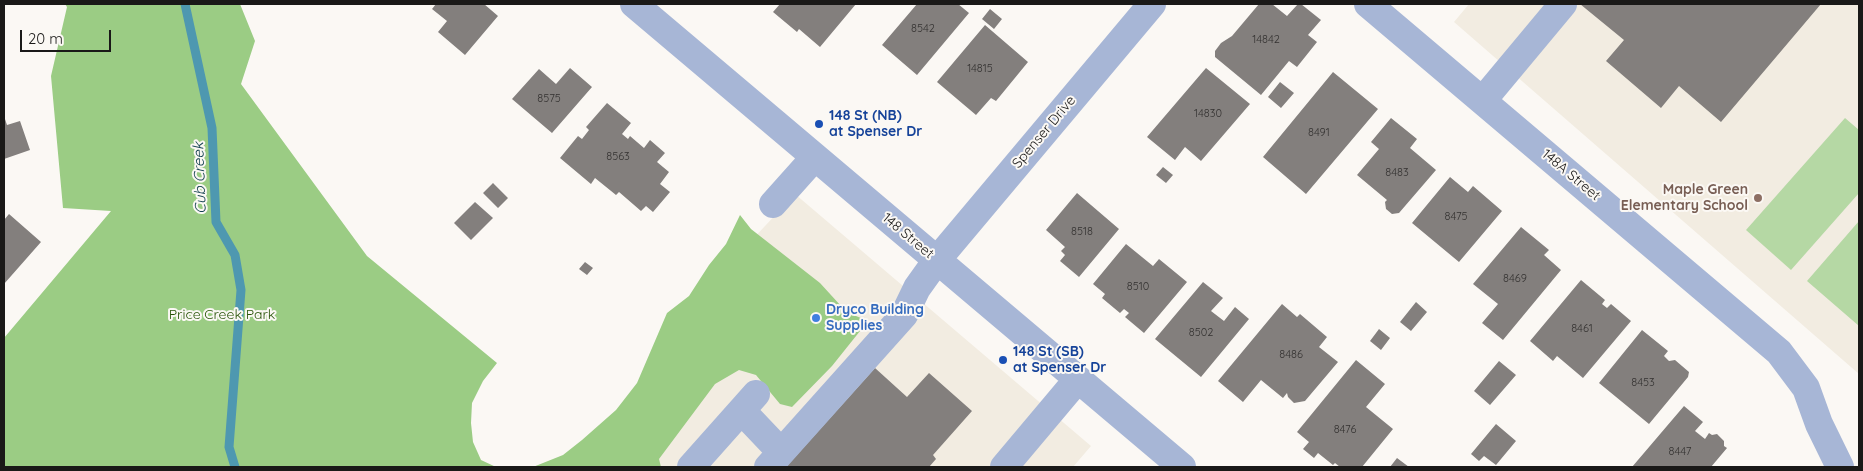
<!DOCTYPE html>
<style>
body{margin:0}
#map{position:relative;width:1863px;height:471px;overflow:hidden;background:#fbf8f4;font-family:Quicksand,sans-serif}
canvas{display:block}
.frame{position:absolute;inset:0;border:5px solid #1a1918;pointer-events:none}
.scale{position:absolute;left:20px;top:30px;width:91px;height:22px;box-sizing:border-box;border:2px solid #1a1918;border-top:0;padding-left:6px;font-size:15px;line-height:18px;white-space:nowrap;color:#1a1918;-webkit-text-stroke:4px #fbf8f4;paint-order:stroke}
</style>
<div id="map">
<canvas width="1863" height="471"></canvas>
<div class="frame"></div>
<div class="scale">20 m</div>
</div>
<script>
const context = document.querySelector('canvas').getContext('2d');
context.lineJoin = 'round';
function fill(path, color) { context.fillStyle = color; context.fill(path, 'evenodd'); }
const shape = rows => new Path2D(rows.map(r => 'M' + r).join(''));
function trace(path, color, width, dash) { context.strokeStyle = color; context.lineWidth = width; context.lineCap = dash ? 'butt' : 'round'; context.setLineDash(dash || []); context.stroke(path); }
function write(font, color, halo, rows, align = 'center') {
  context.font = font + ' Quicksand,sans-serif'; context.lineWidth = 4; context.setLineDash([]); context.textBaseline = 'middle'; context.strokeStyle = halo; context.fillStyle = color; for (const [text, x, y, turn = 0] of rows) {
    context.save(); context.translate(x, y); context.rotate((+turn || 0) * Math.PI / 180); context.textAlign = isNaN(turn) ? turn : align; if (halo) context.strokeText(text, 0, 0); context.fillText(text, 0, 0); context.restore();
  }
}
const built = shape([
 [1469,4,1859,4,1859,374,1454,22],
 [795,194,1091,446,1073,467,618,467,750,242]
]);
const green = shape([
 [1845,118,1859,130,1859,193,1791,270,1746,230],
 [1859,221,1859,326,1807,281]
]);
const forest = shape([
 [65,4,240,4,255,41,241,84,367,256,497,363,483,381,472,403,471,423,473,442,481,460,496,467,4,467,4,338,111,211,63,208,51,76,67,7],
 [740,215,751,229,820,283,841,306,856,316,868,321,832,366,792,407,780,404,756,375,739,370,715,384,659,459,661,467,533,467,563,455,582,440,616,410,637,383,667,313,689,296,709,265,726,244]
]);
const stream = shape([
 [185,4,212,128,216,222,235,255,241,290,229,447,235,467]
]);
const building = shape([
 [436,4,484,4,498,16,465,55,438,32,447,21,432,9],
 [780,4,856,4,820,47,799,29,797,32,773,12],
 [917,4,958,4,969,13,917,75,882,45],
 [1259,4,1272,4,1287,16,1298,4,1301,4,1321,20,1308,35,1317,42,1297,67,1289,61,1261,95,1215,57,1215,51,1221,43,1232,36],
 [1580,4,1821,4,1721,122,1679,86,1661,108,1606,61,1624,40],
 [990,9,1002,19,994,29,982,19],
 [985,25,1028,62,996,101,991,98,976,115,937,82],
 [570,68,592,87,552,133,512,99,539,69,556,84],
 [1206,68,1250,104,1201,161,1185,147,1175,160,1147,137],
 [1333,72,1378,109,1306,194,1263,157],
 [1280,82,1294,93,1281,108,1268,97],
 [607,103,631,123,622,134,628,139,630,136,644,148,650,140,665,153,657,162,669,172,660,184,670,192,653,212,646,206,641,211,619,192,616,195,595,178,591,184,560,158,578,136,582,139,589,130,586,127],
 [4,116,7,125,20,121,30,150,4,159],
 [1391,118,1417,139,1410,148,1436,170,1399,213,1392,214,1386,209,1385,202,1387,200,1357,175,1379,149,1371,142],
 [1163,167,1173,175,1166,183,1156,175],
 [1450,177,1468,192,1473,186,1502,211,1459,262,1412,223],
 [493,183,508,198,498,208,483,193],
 [1077,193,1119,229,1079,277,1060,261,1065,255,1061,251,1065,247,1046,230],
 [475,202,493,218,471,240,454,223],
 [9,214,41,242,4,284,4,220],
 [1521,227,1549,250,1544,255,1561,270,1503,340,1482,323,1498,304,1473,284],
 [1126,244,1153,266,1159,259,1187,282,1144,333,1125,317,1129,313,1124,309,1120,313,1102,298,1105,294,1093,284],
 [585,262,593,268,587,275,579,269],
 [1581,280,1605,300,1602,304,1607,308,1611,304,1631,321,1583,378,1557,356,1553,361,1530,341],
 [1203,282,1223,298,1211,311,1224,321,1235,307,1249,319,1201,377,1155,339],
 [1416,302,1427,312,1411,331,1400,322],
 [1282,304,1297,317,1300,314,1327,337,1319,347,1338,362,1305,401,1294,403,1288,397,1287,393,1283,398,1261,380,1243,402,1218,381],
 [1379,329,1390,338,1381,350,1370,341],
 [1642,330,1668,351,1664,356,1669,361,1675,360,1689,372,1688,377,1649,424,1599,383],
 [1356,360,1385,384,1366,407,1393,429,1362,467,1340,467,1335,463,1333,465,1318,453,1314,458,1303,449,1309,442,1297,432],
 [1499,361,1516,375,1490,405,1474,391],
 [875,368,907,397,929,373,972,411,933,455,936,459,929,467,786,467],
 [1684,406,1703,422,1695,431,1705,439,1709,433,1712,435,1717,434,1724,441,1724,446,1727,448,1711,467,1632,467],
 [1496,424,1516,441,1496,465,1484,456,1479,461,1471,454],
 [1397,458,1409,467,1390,467]
]);
const minor = shape([
 [634,4,1182,467],
 [1368,4,1779,352,1806,388,1819,424,1840,467],
 [1483,100,1563,4],
 [773,204,815,157],
 [742,411,781,452],
 [691,467,756,394],
 [768,467,904,315,917,288,937,260,1152,4],
 [1004,467,1078,379]
]);
const markers = [
 [819,124,5,"#1a4fb4"],
 [1758,198,5,"#8d6e63"],
 [816,318,5,"#3f7fe0"],
 [1003,360,5,"#1a4fb4"]
];
const numberNames = [
 ["8542",923,29],
 ["14842",1266,40],
 ["14815",980,69],
 ["8575",549,99],
 ["14830",1208,114],
 ["8491",1319,133],
 ["8563",618,157],
 ["8483",1397,173],
 ["8475",1456,217],
 ["8518",1082,232],
 ["8469",1515,279],
 ["8510",1138,287],
 ["8461",1582,329],
 ["8502",1201,333],
 ["8486",1291,355],
 ["8453",1643,383],
 ["8476",1345,430],
 ["8447",1680,452]
];
const transitNames = [
 ["148 St (NB)",829,116],
 ["at Spenser Dr",829,132],
 ["148 St (SB)",1013,352],
 ["at Spenser Dr",1013,368]
];
const streetNames = [
 ["Spenser Drive",1044,132,-50],
 ["148A Street",1571,175,40],
 ["148 Street",908,236,40]
];
const educationNames = [
 ["Maple Green",1748,190],
 ["Elementary School",1748,206]
];
const shopNames = [
 ["Dryco Building",826,310],
 ["Supplies",826,326]
];
const parkNames = [
 ["Price Creek Park",222,315]
];
const waterNames = [
 ["Cub Creek",200,178,-92]
];
fill(built, '#f2ece1');
fill(green, '#b5d8a4');
fill(forest, '#9bcc84');
trace(stream, '#4e98b0', 9);
fill(building, '#837f7d');
trace(minor, '#a7b6d6', 28);
for (const [x, y, r, color] of markers) { const dot = new Path2D(); dot.arc(x, y, r, 0, 2 * Math.PI); context.fillStyle = color; context.fill(dot); trace(dot, '#fbf8f4', 2); }
write('11px', '#343231', null, numberNames);
write('bold 14px', '#164399', '#fbf8f4', transitNames, 'left');
write('14px', '#1a1918', '#fbf8f4', streetNames);
write('bold 14px', '#785e54', '#fbf8f4', educationNames, 'right');
write('bold 14px', '#366cbe', '#fbf8f4', shopNames, 'left');
write('14px', '#275307', '#fbf8f4', parkNames);
write('italic 15px', '#103f4e', '#fbf8f4', waterNames);
</script>
